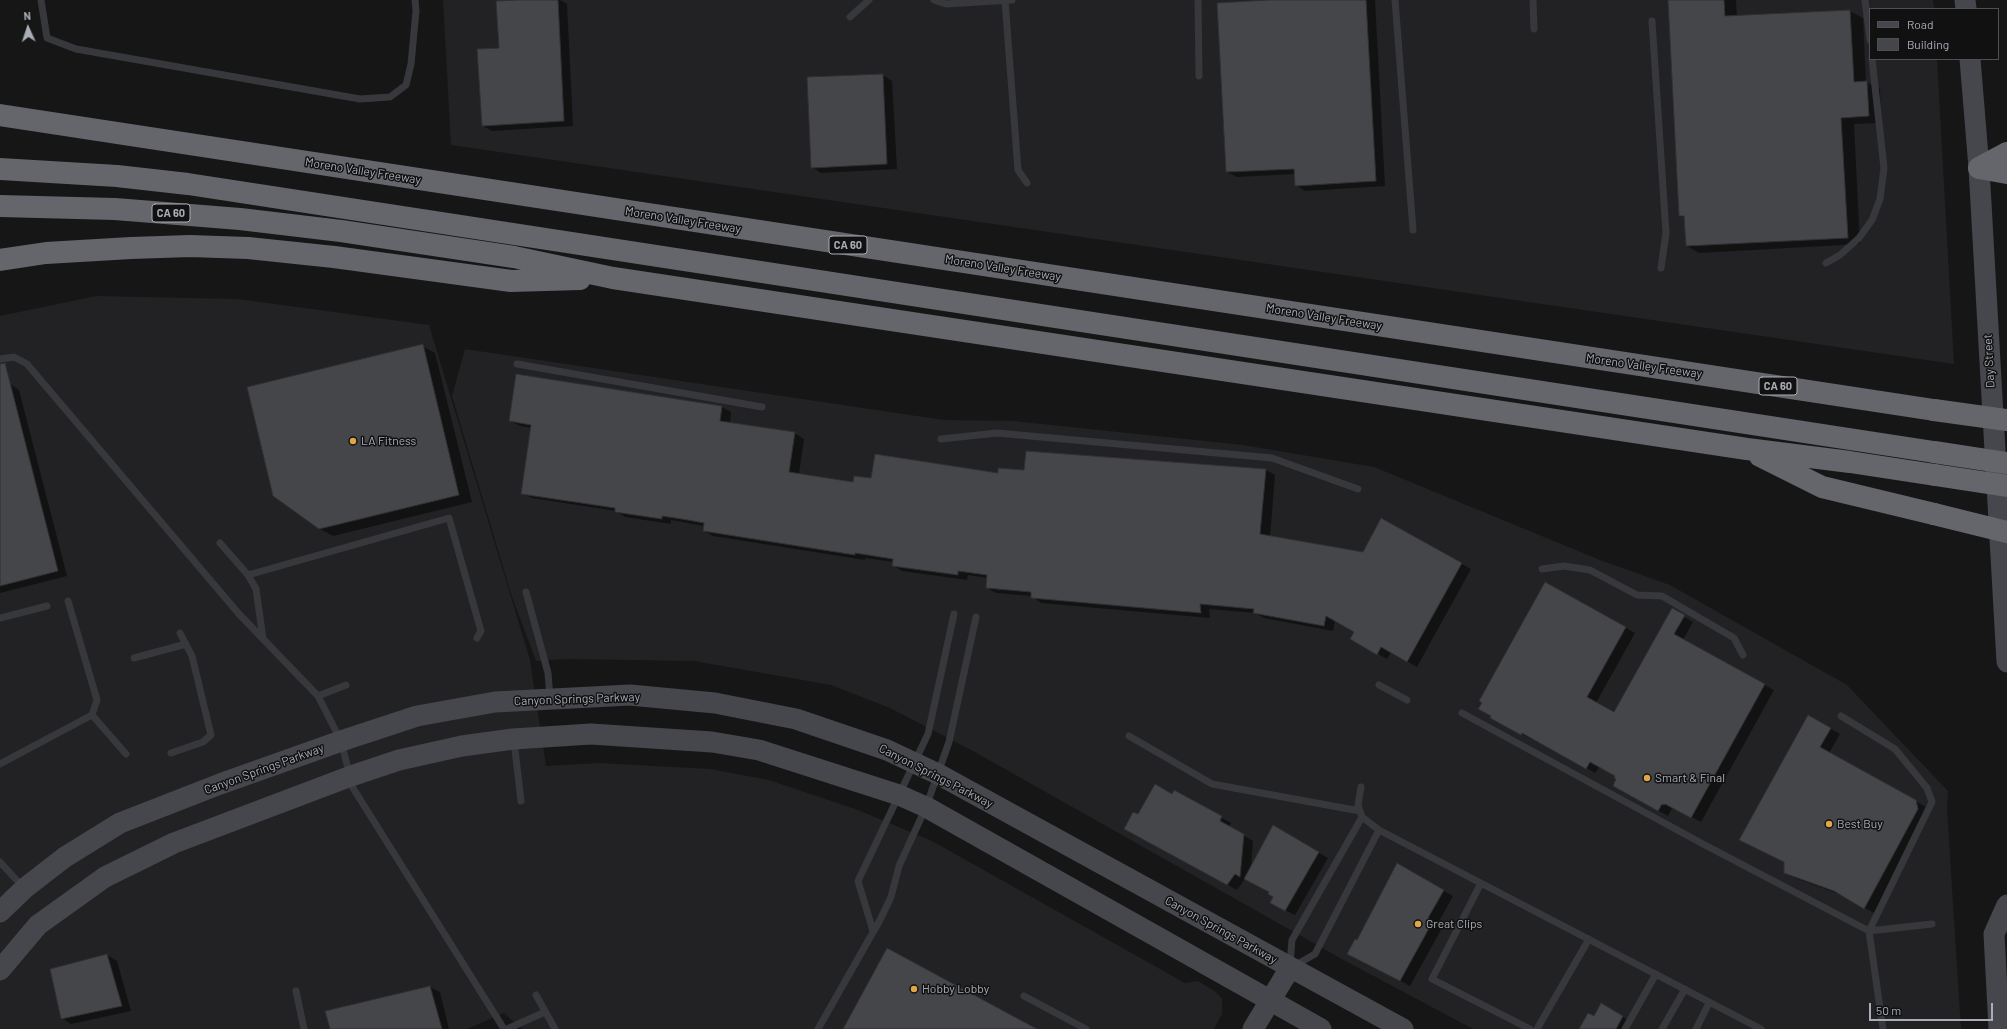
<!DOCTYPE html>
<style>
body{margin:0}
#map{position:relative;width:2007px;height:1029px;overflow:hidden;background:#161617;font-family:Barlow,sans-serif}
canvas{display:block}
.legend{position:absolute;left:1869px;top:8px;width:130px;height:52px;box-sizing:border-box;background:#111112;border:1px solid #4e4f54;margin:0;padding:5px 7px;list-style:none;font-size:12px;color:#a9adb6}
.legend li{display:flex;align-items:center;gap:8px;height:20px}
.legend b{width:20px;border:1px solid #4e4f54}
.north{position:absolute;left:8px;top:8px;width:40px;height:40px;-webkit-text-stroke:3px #111112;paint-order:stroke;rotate:357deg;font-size:11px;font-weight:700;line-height:16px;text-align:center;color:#a9adb6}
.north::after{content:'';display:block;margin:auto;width:14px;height:18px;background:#a9adb6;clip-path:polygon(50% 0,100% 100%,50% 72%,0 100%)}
.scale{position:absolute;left:1869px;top:1003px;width:124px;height:18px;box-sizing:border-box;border:2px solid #a9adb6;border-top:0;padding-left:5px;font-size:12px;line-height:14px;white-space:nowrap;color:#a9adb6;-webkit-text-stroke:3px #111112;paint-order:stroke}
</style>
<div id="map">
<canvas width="2007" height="1029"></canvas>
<ul class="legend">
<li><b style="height:5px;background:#45474c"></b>Road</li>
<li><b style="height:11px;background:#45464a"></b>Building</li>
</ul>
<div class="north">N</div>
<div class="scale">50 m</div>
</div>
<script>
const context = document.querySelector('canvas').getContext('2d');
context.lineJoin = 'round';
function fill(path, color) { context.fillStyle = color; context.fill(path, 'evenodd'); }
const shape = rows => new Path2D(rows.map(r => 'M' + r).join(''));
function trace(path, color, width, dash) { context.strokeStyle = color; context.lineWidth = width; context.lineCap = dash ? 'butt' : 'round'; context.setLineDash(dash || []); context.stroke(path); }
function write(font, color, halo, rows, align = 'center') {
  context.font = font + ' Barlow,sans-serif'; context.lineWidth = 3; context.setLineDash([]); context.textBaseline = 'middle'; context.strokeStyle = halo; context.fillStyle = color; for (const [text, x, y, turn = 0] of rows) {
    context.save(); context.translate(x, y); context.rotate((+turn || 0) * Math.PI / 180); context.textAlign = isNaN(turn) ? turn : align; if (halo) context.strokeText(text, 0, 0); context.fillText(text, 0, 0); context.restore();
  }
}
const built = shape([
 [443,0,1933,0,1934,9,1870,9,1870,59,1937,59,1954,364,451,145],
 [96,296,238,299,429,325,530,660,546,766,599,763,710,769,769,780,858,810,932,841,1185,983,1198,981,1216,992,1222,999,1222,1014,1214,1029,522,1029,504,1013,467,1029,0,1029,0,316],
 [465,349,944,420,1013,421,1243,445,1374,467,1600,560,1670,585,1847,685,1948,791,1947,809,1961,1029,1473,1029,1340,958,973,751,890,708,831,685,694,661,565,659,536,661,512,597,452,396]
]);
const shadow = shape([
 [533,0,560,0,567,4,573,126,492,131,483,126,500,49],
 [1286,0,1375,0,1385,186,1305,191,1296,185,1295,174,1237,177,1227,172],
 [1669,0,1736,0,1737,17,1850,11,1863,18,1866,82,1880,89,1881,123,1854,124,1860,244,1699,253,1687,246,1685,218,1680,216],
 [883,75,892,81,897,169,821,173,812,167],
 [422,346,435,353,472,502,333,536,320,529],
 [517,375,722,407,731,412,730,424,794,433,804,439,799,474,853,483,872,480,998,474,1025,471,1266,470,1275,475,1270,537,1363,553,1382,520,1471,569,1417,667,1391,652,1387,659,1360,644,1355,632,1335,621,1333,631,1264,618,1255,613,1209,609,1210,618,1041,603,1032,596,996,593,987,588,988,578,968,575,967,580,902,571,893,565,893,562,865,558,865,560,713,536,704,531,704,526,671,520,671,524,625,517,616,511,532,498,522,493,532,428,520,426,510,421],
 [10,384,19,390,67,576,0,593,0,387],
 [1545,583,1635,633,1596,703,1615,713,1672,610,1693,622,1683,640,1774,690,1701,822,1675,808,1674,810,1672,808,1668,816,1614,786,1618,779,1617,776,1600,766,1595,773,1532,737,1531,739,1479,709],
 [1808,716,1840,734,1829,753,1926,807,1928,814,1874,913,1844,896,1795,878,1785,873],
 [1174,791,1231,823,1229,827,1253,841,1251,869,1274,827,1328,858,1295,915,1281,908,1270,892,1245,879,1237,890,1135,834,1138,816,1172,795],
 [1397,865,1453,896,1437,925,1442,928,1410,986,1358,959,1357,941],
 [107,955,117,961,131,1011,71,1024,62,1018],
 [430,987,440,992,449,1029,331,1029,326,1012],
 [1601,1005,1632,1022,1628,1029,1580,1029,1594,1018]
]);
const building = shape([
 [517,0,558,0,564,121,482,126,477,49,499,48,496,1,517,0],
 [1268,0,1366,0,1376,181,1295,186,1294,169,1226,172,1217,3,1268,0],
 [1668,0,1724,0,1725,16,1850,10,1854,82,1867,81,1869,116,1841,118,1848,238,1686,246,1684,216,1679,216,1668,0],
 [883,74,887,164,811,168,807,77,883,74],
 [423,344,459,495,319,529,273,496,247,387,423,344],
 [5,363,58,571,0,586,0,364,5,363],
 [516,374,722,406,720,421,795,432,789,472,853,482,854,476,871,478,875,454,998,473,998,468,1024,470,1026,451,1266,469,1260,534,1363,552,1381,518,1462,563,1407,662,1381,647,1377,655,1350,639,1354,632,1326,616,1324,626,1253,613,1254,609,1200,604,1201,613,1031,598,1031,592,986,588,987,575,958,571,958,575,892,566,893,559,855,553,855,555,703,531,704,523,688,520,662,516,662,519,615,512,615,508,521,494,531,425,509,421,516,374],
 [1545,582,1626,627,1587,697,1614,712,1672,608,1685,615,1674,634,1765,684,1691,818,1665,804,1664,805,1662,804,1658,811,1613,786,1616,779,1614,778,1615,776,1590,762,1586,769,1522,733,1521,735,1490,718,1491,716,1478,709,1482,703,1479,701,1545,582],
 [1808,715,1831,728,1820,747,1916,800,1918,809,1864,909,1834,891,1784,873,1784,862,1739,840,1808,715],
 [1155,784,1172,794,1174,790,1222,816,1220,821,1244,834,1240,877,1235,874,1227,885,1124,829,1133,812,1138,814,1155,784],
 [1273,825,1319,852,1285,911,1270,903,1273,897,1268,894,1269,892,1244,879,1273,825],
 [1397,863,1444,890,1428,918,1433,921,1400,981,1347,954,1355,939,1357,940,1397,863],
 [887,948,1037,1029,843,1029,887,948],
 [107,954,122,1006,61,1019,50,969,107,954],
 [430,986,442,1029,330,1029,325,1011,430,986],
 [1601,1003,1623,1016,1616,1029,1579,1029,1588,1013,1594,1016,1601,1003]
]);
const lane = shape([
 [41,0,47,38,76,49,360,99,390,97,406,85,411,64,416,11,415,0],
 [934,0,946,4,1012,0],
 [1198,0,1199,76],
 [1395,0,1413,230],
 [1533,0,1534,29],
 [1865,0,1870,40],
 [1005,1,1018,170,1027,183],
 [850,17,869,0],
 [1652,21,1666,233,1661,268],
 [1826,263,1840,255,1859,238,1872,220,1880,199,1884,168,1872,59],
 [0,359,14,357,27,364,239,614,318,696,341,741,353,788,504,1029],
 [517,364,762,407],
 [941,439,997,433,1272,458,1358,489],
 [220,543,248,575,256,589,263,639],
 [1542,569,1564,566,1590,570,1637,595,1662,596,1734,638,1743,655],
 [248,575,449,518,481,631,477,638],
 [526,592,548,673,550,698],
 [0,618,47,606],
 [134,658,186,644],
 [1379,685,1407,700],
 [318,696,346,685],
 [1462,713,1703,844,1869,931,1932,924],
 [92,715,126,754],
 [1841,716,1895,749,1927,788,1932,802,1869,931,1883,1029],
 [1129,736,1212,784,1360,811],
 [514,741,521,801],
 [171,753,203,742,211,735,192,656,180,633],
 [0,764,92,715,97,700,68,601],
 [1361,787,1358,805,1362,817,1379,830,1761,1029],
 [0,862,23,887],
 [1481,883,1432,979,1530,1029],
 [873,931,858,881,928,734,954,614],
 [1290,964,1292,940,1362,817],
 [1294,966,1315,954,1379,830],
 [296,991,304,1029],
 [536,995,555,1029],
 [1024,996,1086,1029],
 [507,1029,545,1012],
 [818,1029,880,920,891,897,899,866,926,807,949,742,976,617],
 [1537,1029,1589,939],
 [1625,1029,1656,974],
 [1662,1029,1685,989],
 [1696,1029,1709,1003]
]);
const secondary = shape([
 [1965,0,1966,9],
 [1970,59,1979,168,2007,662],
 [0,912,25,888,65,857,120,823,220,784,341,741,417,716,495,702,630,695,715,703,796,719,887,750,938,774,1403,1029],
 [0,970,38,925,105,877,174,843,351,776,399,760,462,746,513,739,591,734,712,742,759,750,899,795,926,807,1321,1029],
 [1253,1029,1290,968],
 [1999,1029,1994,934,2007,905]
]);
const highway = shape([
 [0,115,1934,410],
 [1979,168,2007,153],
 [1979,168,2007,173],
 [0,169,117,176,188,184,1934,452],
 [0,206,115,209,240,219,341,231,514,257,613,278,1747,449,1850,462,1935,475],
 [0,260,46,253,131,248,190,246,248,248,334,257,511,281,580,279],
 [1760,456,1822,487,1934,514]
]);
const highwayBridge = shape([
 [1934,410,2007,420],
 [1934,452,2007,463],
 [1935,475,2007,486],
 [1934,514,2007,532]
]);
const markers = [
 [353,441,4,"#dfa746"],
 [1647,778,4,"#dfa746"],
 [1829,824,4,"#dfa746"],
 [1418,924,4,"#dfa746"],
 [914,989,4,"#dfa746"]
];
const shields = [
 [171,213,38],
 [848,245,38],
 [1778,386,38]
];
const shieldNames = [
 ["CA 60",171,213],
 ["CA 60",848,245],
 ["CA 60",1778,386]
];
const streetNames = [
 ["Moreno Valley Freeway",363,171,9],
 ["Moreno Valley Freeway",683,220,9],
 ["Moreno Valley Freeway",1003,268,9],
 ["Moreno Valley Freeway",1324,317,9],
 ["Day Street",1989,361,-93],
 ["Moreno Valley Freeway",1644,366,8],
 ["Canyon Springs Parkway",577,699,-2],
 ["Canyon Springs Parkway",264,769,-20],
 ["Canyon Springs Parkway",936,776,27],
 ["Canyon Springs Parkway",1221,930,29]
];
const poiNames = [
 ["LA Fitness",361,441],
 ["Smart & Final",1655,778],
 ["Best Buy",1837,824],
 ["Great Clips",1426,924],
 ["Hobby Lobby",922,989]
];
fill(built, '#222224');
fill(shadow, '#0007');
fill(building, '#45464a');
trace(building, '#303033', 1);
trace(lane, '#37383c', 7);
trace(secondary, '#45474c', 21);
trace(highway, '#64666c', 22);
trace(highwayBridge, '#64666c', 22);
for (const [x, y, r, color] of markers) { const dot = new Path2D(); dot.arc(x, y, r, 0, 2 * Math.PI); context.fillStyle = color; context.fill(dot); trace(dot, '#111112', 1.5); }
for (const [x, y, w] of shields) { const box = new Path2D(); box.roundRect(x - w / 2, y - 9, w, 18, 3); context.fillStyle = '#111112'; context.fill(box); trace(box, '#a9adb6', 1); }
write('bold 11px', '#a9adb6', null, shieldNames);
write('12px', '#a9adb6', '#111112', streetNames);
write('12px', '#a9adb6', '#111112', poiNames, 'left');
</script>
